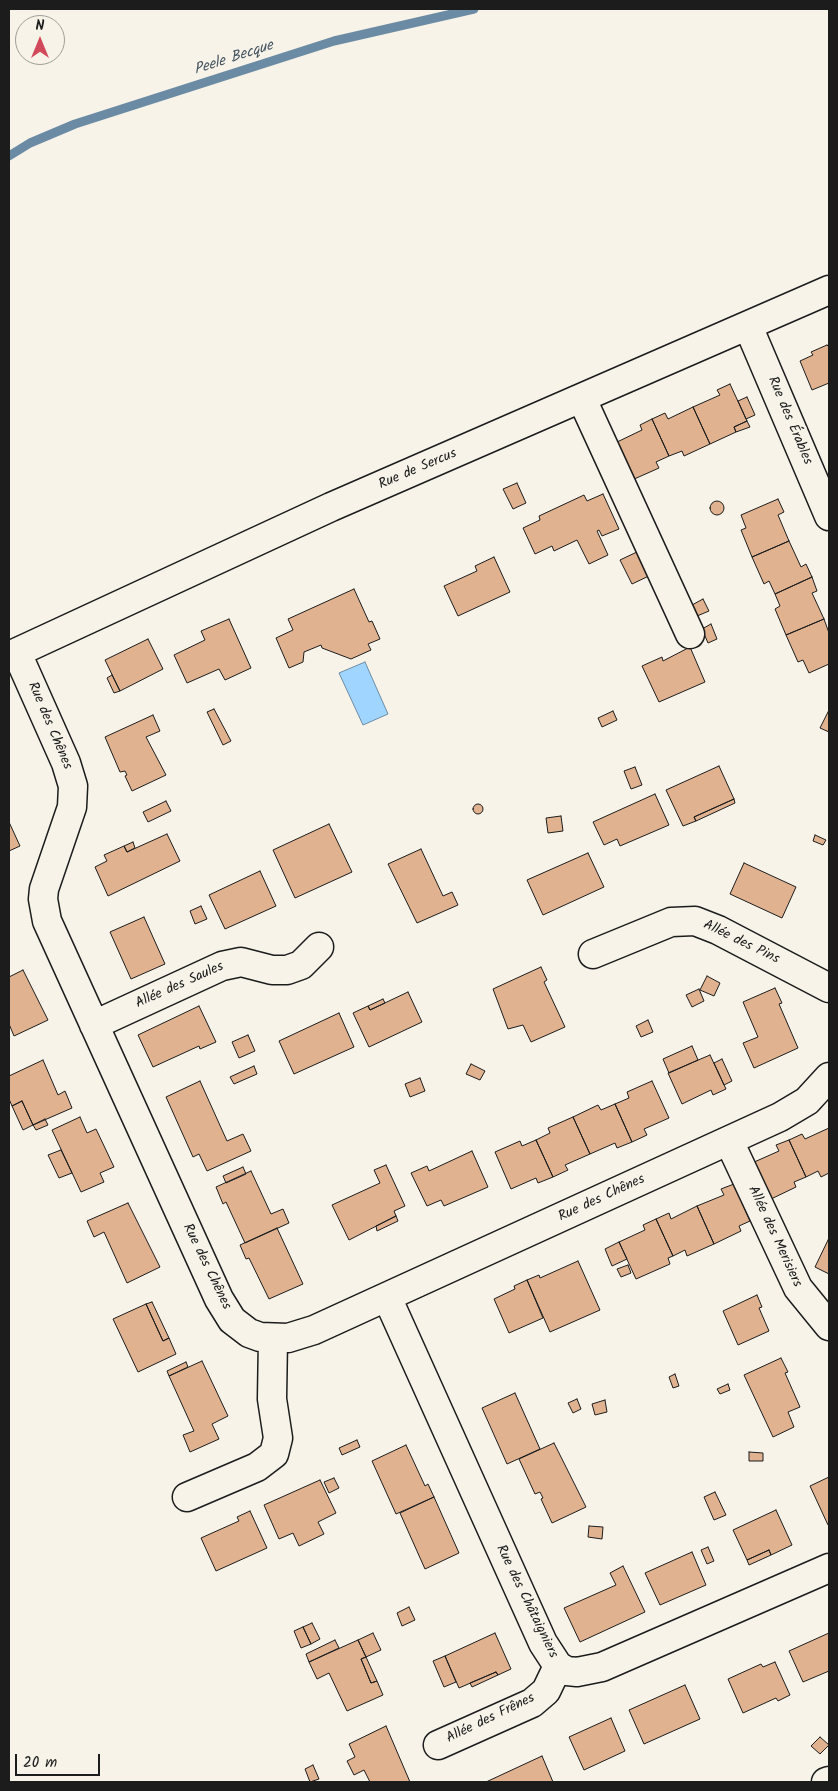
<!DOCTYPE html>
<meta charset="utf-8">
<style>
body{margin:0}
#map{position:relative;width:838px;height:1791px;overflow:hidden;background:#f7f3e8;font-family:Kalam,sans-serif}
canvas{display:block}
.frame{position:absolute;inset:0;border:10px solid #1c1c1c;pointer-events:none}
.north{position:absolute;left:15px;top:15px;width:50px;height:50px;box-sizing:border-box;background:#f7f3e8;border:1px solid #9f9d96;border-radius:50%;rotate:0deg;font-size:14px;font-weight:700;line-height:20px;text-align:center;color:#1c1c1c}
.north::after{content:'';display:block;margin:auto;width:18px;height:22px;background:#d1495b;clip-path:polygon(50% 0,100% 100%,50% 72%,0 100%)}
.scale{position:absolute;left:15px;top:1754px;width:85px;height:22px;box-sizing:border-box;border:2px solid #1c1c1c;border-top:0;padding-left:6px;font-size:15px;line-height:18px;white-space:nowrap;color:#1c1c1c;-webkit-text-stroke:4px #f7f3e8;paint-order:stroke}
</style>
<div id="map">
<canvas width="838" height="1791"></canvas>
<div class="frame"></div>
<div class="north">N</div>
<div class="scale">20 m</div>
</div>
<script>
const context = document.querySelector('canvas').getContext('2d');
context.lineJoin = 'round';
function fill(path, color) { context.fillStyle = color; context.fill(path, 'evenodd'); }
const shape = rows => new Path2D(rows.map(r => 'M' + r).join(''));
function trace(path, color, width, dash) { context.strokeStyle = color; context.lineWidth = width; context.lineCap = dash ? 'butt' : 'round'; context.setLineDash(dash || []); context.stroke(path); }
function write(font, color, halo, rows, align = 'center') {
  context.font = font + ' Kalam,sans-serif'; context.lineWidth = 4.5; context.setLineDash([]); context.textBaseline = 'middle'; context.strokeStyle = halo; context.fillStyle = color; for (const [text, x, y, turn = 0] of rows) {
    context.save(); context.translate(x, y); context.rotate((+turn || 0) * Math.PI / 180); context.textAlign = isNaN(turn) ? turn : align; if (halo) context.strokeText(text, 0, 0); context.fillText(text, 0, 0); context.restore();
  }
}
const water = shape([
 [365,662,388,714,363,725,339,673,365,662]
]);
const stream = shape([
 [9,156,30,143,75,124,334,41,474,9]
]);
const building = shape([
 [827,345,829,347,829,383,812,390,800,361,813,355,811,352,827,345],
 [730,384,747,421,734,427,736,432,710,444,693,407,720,395,717,390,730,384],
 [747,397,755,415,746,419,738,401,747,397],
 [693,407,710,444,684,456,682,451,669,456,652,419,665,413,668,419,693,407],
 [652,419,669,456,656,462,659,468,632,480,615,443,642,430,640,425,652,419],
 [747,421,750,427,736,432,734,427,747,421],
 [517,483,526,503,513,509,503,489,517,483],
 [603,494,619,529,602,536,599,530,597,531,608,555,589,564,577,540,554,551,552,546,535,554,523,528,540,520,539,516,584,495,587,501,603,494],
 [778,499,784,512,778,515,789,541,752,557,741,530,746,528,741,515,778,499],
 '710 508a7 7 0 1 1 14 0a7 7 0 1 1-14 0Z',
 [789,541,801,567,806,564,812,577,775,594,769,581,764,584,752,557,789,541],
 [639,551,651,575,632,584,620,560,639,551],
 [494,557,510,592,458,616,444,586,477,571,475,566,494,557],
 [812,577,817,591,812,593,824,619,786,635,775,609,780,606,775,594,812,577],
 [354,589,369,622,372,621,380,639,368,644,371,650,351,659,322,648,321,645,304,652,303,662,289,668,276,638,293,630,288,619,354,589],
 [703,599,709,611,697,616,692,605,703,599],
 [229,619,251,668,225,680,219,669,187,683,174,655,205,640,201,631,229,619],
 [824,619,829,633,829,664,809,673,803,660,798,662,786,635,824,619],
 [711,624,717,639,708,643,702,629,711,624],
 [148,639,163,669,120,691,105,660,148,639],
 [690,647,705,682,659,702,642,666,662,657,663,661,690,647],
 [112,675,120,691,114,693,107,678,112,675],
 [214,709,231,741,223,745,207,712,214,709],
 [829,710,829,732,820,728,829,710],
 [613,711,617,720,602,727,598,718,613,711],
 [153,715,160,731,146,737,166,775,132,791,125,776,127,775,125,771,120,772,105,737,153,715],
 [719,766,734,799,694,817,696,821,683,826,666,790,719,766],
 [635,767,642,785,631,789,624,771,635,767],
 [655,794,669,825,620,846,617,839,604,845,593,822,655,794],
 [734,799,735,803,696,821,694,817,734,799],
 [166,801,171,811,148,822,143,812,166,801],
 '473 809a5 5 0 1 1 10 0a5 5 0 1 1-10 0Z',
 [561,816,563,831,548,833,546,818,561,816],
 [9,822,20,846,9,851,9,822],
 [329,824,352,872,295,898,273,850,329,824],
 [167,834,180,861,108,896,95,867,107,861,104,855,124,846,127,852,167,834],
 [815,835,826,840,823,845,813,841,815,835],
 [133,842,135,848,127,852,124,846,133,842],
 [421,849,443,896,452,892,458,905,417,923,388,864,421,849],
 [588,853,604,887,543,915,527,880,588,853],
 [744,863,796,887,782,918,730,894,744,863],
 [260,871,276,906,225,929,209,895,260,871],
 [201,906,207,919,195,924,190,911,201,906],
 [144,917,165,964,131,979,110,932,144,917],
 [541,967,547,980,544,982,565,1027,531,1042,523,1025,508,1029,493,989,541,967],
 [23,970,48,1020,14,1036,9,1024,9,977,23,970],
 [707,976,720,983,714,996,700,990,707,976],
 [775,988,782,1003,779,1004,798,1048,754,1068,743,1043,758,1037,743,1002,775,988],
 [699,989,704,1001,692,1007,686,995,699,989],
 [408,992,422,1022,369,1047,353,1013,368,1006,370,1010,408,992],
 [383,999,385,1003,370,1010,368,1006,383,999],
 [199,1006,216,1042,200,1049,199,1046,153,1067,138,1035,199,1006],
 [339,1013,354,1047,294,1074,279,1041,339,1013],
 [648,1020,653,1032,641,1037,636,1026,648,1020],
 [248,1035,255,1051,239,1058,232,1042,248,1035],
 [692,1046,698,1060,669,1073,663,1059,692,1046],
 [710,1055,726,1089,713,1095,711,1090,682,1104,668,1073,710,1055],
 [722,1059,732,1081,724,1085,714,1063,722,1059],
 [43,1060,58,1095,65,1091,72,1108,33,1125,22,1101,12,1106,9,1099,9,1076,43,1060],
 [471,1064,485,1071,480,1080,466,1074,471,1064],
 [254,1066,257,1074,234,1084,230,1077,254,1066],
 [420,1078,425,1091,410,1097,405,1084,420,1078],
 [200,1081,227,1141,243,1134,251,1151,207,1171,199,1154,193,1157,166,1097,200,1081],
 [652,1081,669,1118,644,1129,647,1135,632,1142,615,1104,629,1098,627,1092,652,1081],
 [22,1101,33,1125,23,1130,12,1106,22,1101],
 [615,1104,632,1142,617,1148,615,1143,590,1154,573,1117,598,1105,601,1110,615,1104],
 [80,1117,87,1133,96,1129,114,1167,100,1173,104,1182,81,1192,52,1130,80,1117],
 [573,1117,590,1154,565,1165,568,1170,553,1177,536,1140,550,1133,548,1128,573,1117],
 [45,1119,48,1125,36,1130,33,1125,45,1119],
 [829,1128,829,1173,821,1177,818,1171,806,1177,789,1140,802,1134,805,1139,829,1128],
 [536,1140,553,1177,538,1183,536,1178,511,1189,495,1152,520,1141,522,1146,536,1140],
 [789,1140,806,1177,794,1182,796,1187,769,1200,752,1163,779,1151,776,1145,789,1140],
 [61,1150,72,1173,59,1178,48,1155,61,1150],
 [472,1151,488,1187,444,1206,441,1200,427,1206,411,1173,427,1166,429,1171,472,1151],
 [386,1165,405,1206,394,1211,396,1216,349,1240,332,1205,380,1183,374,1170,386,1165],
 [243,1167,246,1174,226,1183,223,1176,243,1167],
 [251,1171,271,1214,283,1209,289,1223,245,1243,226,1202,223,1204,216,1187,251,1171],
 [734,1184,750,1221,739,1226,741,1231,714,1244,697,1206,724,1195,721,1189,734,1184],
 [128,1203,160,1267,127,1283,104,1232,94,1237,87,1221,128,1203],
 [697,1206,714,1244,687,1256,685,1250,673,1256,656,1219,669,1213,671,1219,697,1206],
 [396,1216,398,1221,377,1231,376,1226,396,1216],
 [656,1219,673,1256,668,1258,670,1264,636,1279,619,1242,645,1230,643,1225,656,1219],
 [277,1228,303,1284,269,1299,249,1258,246,1259,240,1245,277,1228],
 [829,1238,829,1274,815,1267,829,1238],
 [619,1242,627,1259,612,1266,605,1249,619,1242],
 [578,1261,600,1310,550,1332,527,1280,539,1275,540,1278,578,1261],
 [628,1265,631,1273,621,1277,617,1269,628,1265],
 [527,1280,543,1318,509,1333,494,1299,515,1289,514,1286,527,1280],
 [757,1295,762,1307,759,1308,769,1331,738,1345,723,1311,757,1295],
 [152,1302,169,1338,163,1341,146,1304,152,1302],
 [146,1304,163,1341,169,1338,176,1354,138,1372,113,1319,146,1304],
 [781,1358,788,1372,785,1373,800,1407,788,1412,794,1427,773,1437,744,1375,781,1358],
 [202,1361,228,1416,212,1424,219,1439,190,1452,183,1435,194,1431,169,1376,202,1361],
 [186,1362,188,1367,169,1376,167,1371,186,1362],
 [675,1374,679,1386,673,1388,669,1377,675,1374],
 [728,1384,730,1390,720,1394,717,1389,728,1384],
 [515,1393,540,1449,507,1464,482,1408,515,1393],
 [577,1399,581,1409,573,1413,568,1403,577,1399],
 [605,1400,607,1412,595,1415,592,1404,605,1400],
 [357,1440,360,1447,342,1455,339,1448,357,1440],
 [554,1443,586,1507,552,1523,541,1499,543,1498,540,1492,535,1494,519,1459,554,1443],
 [406,1445,425,1486,428,1484,434,1497,396,1514,372,1461,406,1445],
 [749,1452,763,1453,763,1461,749,1461,749,1452],
 [829,1477,829,1525,828,1525,810,1486,829,1477],
 [334,1478,339,1488,329,1493,324,1482,334,1478],
 [320,1480,336,1513,318,1522,324,1534,299,1546,293,1533,279,1539,264,1505,320,1480],
 [715,1492,726,1515,714,1520,704,1497,715,1492],
 [434,1497,459,1553,425,1569,400,1513,434,1497],
 [776,1510,792,1545,771,1555,769,1550,747,1560,733,1530,776,1510],
 [250,1511,267,1548,216,1571,201,1538,239,1521,237,1517,250,1511],
 [589,1526,603,1527,602,1539,588,1537,589,1526],
 [708,1547,714,1561,707,1564,701,1550,708,1547],
 [769,1550,771,1555,749,1565,747,1560,769,1550],
 [692,1552,706,1585,660,1605,645,1573,692,1552],
 [623,1566,645,1612,580,1642,564,1608,616,1585,610,1573,623,1566],
 [409,1607,415,1620,402,1626,397,1613,409,1607],
 [312,1623,320,1639,311,1644,303,1627,312,1623],
 [303,1627,311,1644,301,1648,294,1631,303,1627],
 [373,1633,381,1650,366,1657,358,1640,373,1633],
 [495,1633,511,1669,498,1675,496,1672,459,1688,445,1656,495,1633],
 [829,1633,829,1671,803,1682,789,1651,829,1633],
 [335,1640,339,1648,309,1662,306,1654,335,1640],
 [358,1640,366,1657,361,1659,371,1683,377,1681,383,1695,347,1711,329,1673,317,1679,309,1662,358,1640],
 [445,1656,456,1682,444,1687,433,1661,445,1656],
 [366,1657,377,1681,371,1683,361,1659,366,1657],
 [775,1662,790,1695,778,1701,776,1698,743,1713,728,1679,761,1664,763,1667,775,1662],
 [496,1672,498,1675,472,1687,470,1683,496,1672],
 [685,1685,700,1719,644,1744,629,1710,685,1685],
 [611,1718,625,1751,584,1770,569,1737,611,1718],
 [386,1726,410,1782,370,1782,364,1770,354,1775,347,1761,355,1757,349,1744,386,1726],
 [820,1737,829,1745,820,1754,811,1746,820,1737],
 [542,1756,553,1782,486,1782,542,1756],
 [313,1765,319,1779,310,1782,305,1769,313,1765]
]);
const minor = shape([
 [748,326,829,516],
 [582,399,690,634],
 [17,653,66,763,73,786,72,807,44,889,43,899,47,921,219,1299,232,1320,249,1333,260,1337,288,1338,314,1330,780,1117,807,1101,829,1077],
 [9,656,331,507,829,290],
 [593,954,671,922,695,921,718,930,829,988],
 [94,1025,222,966,241,962,272,970,287,970,301,965,319,947],
 [729,1141,798,1288,829,1326],
 [387,1297,543,1643,558,1666,567,1671,577,1672,602,1667,829,1568],
 [187,1497,257,1467,274,1454,278,1438,272,1399,273,1339],
 [438,1745,532,1703,546,1691,558,1666],
 [826,1782,829,1781]
]);
const streetNames = [
 ["Rue des Érables",789,421,67],
 ["Rue de Sercus",418,470,-23],
 ["Rue des Chênes",49,726,67],
 ["Allée des Pins",741,943,26],
 ["Allée des Saules",180,986,-24],
 ["Rue des Chênes",602,1199,-25],
 ["Allée des Merisiers",774,1237,65],
 ["Rue des Chênes",206,1267,64],
 ["Rue des Châtaigniers",526,1602,64],
 ["Allée des Frênes",491,1719,-26]
];
const waterNames = [
 ["Peele Becque",234,59,-18]
];
fill(water, '#a0d5ff');
trace(water, '#6b8ba4', 1);
trace(stream, '#6b8ba4', 9);
fill(building, '#e0b290');
trace(building, '#1c1c1c', 1);
trace(minor, '#1c1c1c', 31);
trace(minor, '#f7f3e8', 28);
write('14px', '#1c1c1c', '#f7f3e8', streetNames);
write('italic 15px', '#445460', '#f7f3e8', waterNames);
</script>
